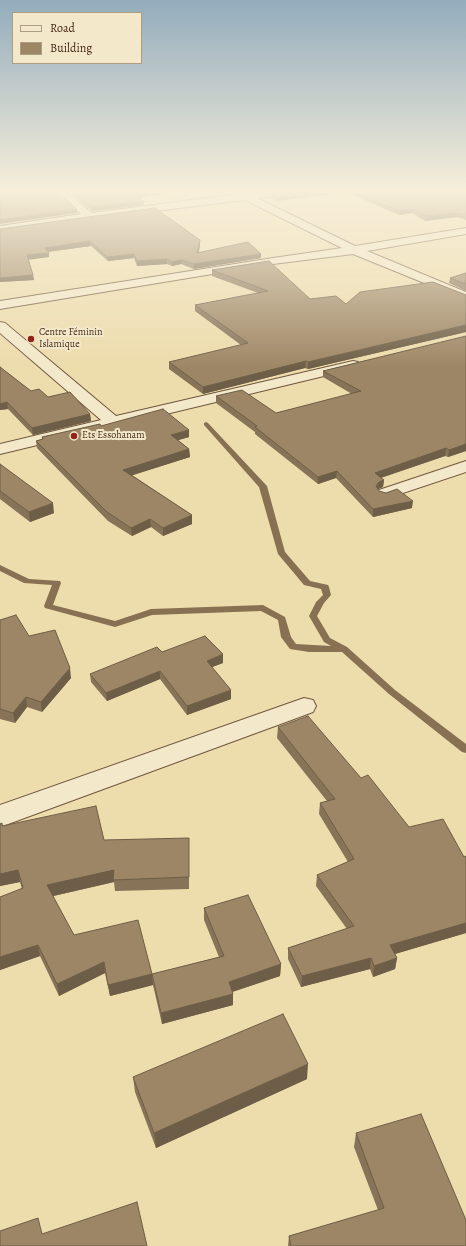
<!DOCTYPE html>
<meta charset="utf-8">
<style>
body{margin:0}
#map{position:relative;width:466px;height:1246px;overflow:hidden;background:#eddcac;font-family:Alegreya,serif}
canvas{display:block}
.legend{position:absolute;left:12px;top:12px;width:130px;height:52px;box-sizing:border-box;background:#f3e8c9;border:1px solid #ae9c83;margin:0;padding:5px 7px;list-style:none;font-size:12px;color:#462919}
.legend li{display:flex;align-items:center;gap:8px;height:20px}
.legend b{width:20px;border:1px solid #ae9c83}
</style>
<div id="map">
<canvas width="466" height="1246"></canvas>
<ul class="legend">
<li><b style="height:5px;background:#f3e8c9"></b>Road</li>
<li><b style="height:11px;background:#9d8665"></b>Building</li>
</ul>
</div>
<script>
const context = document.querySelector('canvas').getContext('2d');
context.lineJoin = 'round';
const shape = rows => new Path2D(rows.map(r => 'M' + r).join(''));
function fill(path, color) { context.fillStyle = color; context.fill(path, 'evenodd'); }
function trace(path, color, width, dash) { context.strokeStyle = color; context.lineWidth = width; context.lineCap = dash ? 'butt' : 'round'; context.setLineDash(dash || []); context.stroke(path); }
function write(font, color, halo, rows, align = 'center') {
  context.font = font + ' Alegreya,serif'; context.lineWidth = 4; context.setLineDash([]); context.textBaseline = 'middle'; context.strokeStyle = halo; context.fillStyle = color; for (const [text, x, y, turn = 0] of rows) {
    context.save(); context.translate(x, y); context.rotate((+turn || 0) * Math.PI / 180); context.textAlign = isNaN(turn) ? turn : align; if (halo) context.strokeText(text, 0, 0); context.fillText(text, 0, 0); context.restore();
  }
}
const stream = shape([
 [206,422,208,423,267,486,285,552,310,581,328,585,329,587,331,595,324,603,317,616,330,638,347,647,395,690,466,744,466,753,462,752,389,694,342,652,309,652,290,649,281,637,278,620,261,611,152,615,115,627,45,608,44,606,52,585,24,583,0,571,0,565,29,579,60,581,61,583,53,605,115,621,151,609,263,605,285,617,291,637,296,644,331,646,324,642,309,616,316,602,323,595,321,589,304,585,278,554,259,487,204,425,204,423,206,422]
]);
const street = shape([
 [56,193,67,193,92,213,245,193,282,193,277,196,257,198,355,246,466,228,466,234,367,251,466,292,466,300,353,254,273,264,0,309,0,301,273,258,342,248,245,200,90,219,0,232,0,226,81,214,56,193],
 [0,322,5,323,116,416,353,361,358,362,360,365,358,368,353,369,0,454,0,444,101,420,0,333,0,322],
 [466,461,466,472,385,499,379,498,376,494,379,490,466,461],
 [304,698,313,700,316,706,313,712,0,827,0,805,304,698]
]);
const wall = shape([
 [70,193,166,193,141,198,144,205,92,211],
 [278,193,340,193,276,201,271,198,271,194],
 [348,193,466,193,466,220,457,217,425,221,412,213,399,215],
 [0,229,200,240,200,245,198,253,261,254,261,258,194,269,181,264,172,266,167,264,137,266,134,258,108,261,91,246,48,252,49,257,28,259,33,275,34,280,0,282],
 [212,270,310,299,346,304,466,295,466,332,308,369,305,368,203,394,169,369,169,362,241,345,195,311,195,305,258,293,212,276],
 [466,273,466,291,449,283,450,278],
 [466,336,466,451,448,457,445,456,381,478,384,480,383,487,378,489,379,491,412,508,373,517,336,478,318,484,255,434,255,432,216,403,216,396,276,413,352,394,323,377,323,371],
 [0,367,31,391,48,397,90,414,91,421,33,435,8,409,0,410],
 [101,426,189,430,189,437,178,440,189,449,190,457,132,475,192,515,192,524,163,536,151,527,132,536,108,521,37,448,36,441,42,439,42,437],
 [0,464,54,513,30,522,0,499],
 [0,620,29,636,71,678,42,712,27,707,15,723,0,719],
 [162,652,223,663,212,667,231,690,231,699,187,715,160,679,107,701,91,682,90,674],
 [278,727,361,778,409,827,464,857,466,856,466,933,395,954,397,958,395,969,373,977,370,969,301,987,288,959,288,948,347,929,316,886,317,875,348,862,319,814,320,803,327,801,277,738],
 [2,823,3,826,104,840,189,849,189,889,115,891,114,882,53,896,74,935,152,974,219,957,204,920,204,908,281,964,280,976,232,992,233,1005,162,1024,153,985,110,996,105,973,59,996,40,956,0,970,0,897,22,889,20,882,0,886,0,824],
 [133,1077,307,1079,156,1148,135,1092],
 [356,1133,466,1246,288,1246,289,1236,378,1210,354,1147]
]);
const shadedWall = shape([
 [146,193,166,193,136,199,136,195],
 [308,193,340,193,276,201,276,197],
 [144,201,144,205,92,211,92,207],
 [77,209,77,213,0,224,0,220],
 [413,209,412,213,399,215,399,211],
 [457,213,457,217,425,221,426,216],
 [200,240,200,245,198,258,197,253],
 [90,241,91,246,46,252,45,248],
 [49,253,49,257,27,260,27,255],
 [134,254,134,258,108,261,107,257],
 [261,254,261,258,194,269,194,264],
 [167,259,167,264,137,266,137,261],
 [181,260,181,264,172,266,172,262],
 [33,275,34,280,0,282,0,278],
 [466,325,466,332,308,369,308,362],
 [306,361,305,368,203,394,203,387],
 [7,402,8,409,0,410,0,404],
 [90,414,91,421,33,435,32,428],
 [189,430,189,437,172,442,171,435],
 [466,444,466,451,448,457,449,450],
 [446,448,445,456,374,480,375,473],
 [189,449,190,457,124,478,123,470],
 [337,471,336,478,318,484,318,477],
 [384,480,383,487,378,489,375,493,376,486,379,482],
 [413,501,412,508,373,517,373,509],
 [53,503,54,513,30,522,29,512],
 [192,515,192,524,163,536,163,528],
 [150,519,151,527,132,536,131,528],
 [223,654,223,663,207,669,207,661],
 [70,668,71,678,42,712,41,702],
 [160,671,160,679,107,701,106,693],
 [231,690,231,699,187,715,187,706],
 [26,697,27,707,15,723,13,713],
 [18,870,20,882,0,886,0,874],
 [114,870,114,882,49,897,47,885],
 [466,920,466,933,388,956,390,945],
 [38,945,40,956,0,970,0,957],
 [371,958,370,969,301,987,302,976],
 [397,958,395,969,373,977,374,966],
 [104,962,105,973,59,996,57,984],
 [281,964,280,976,229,993,229,982],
 [152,974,153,985,110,996,108,985],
 [233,994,233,1005,162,1024,161,1013],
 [308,1064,307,1079,156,1148,154,1133]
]);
const building = shape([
 [0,193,58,193,77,209,0,220,0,193],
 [74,193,146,193,136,195,144,201,92,207,74,193],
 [278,193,308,193,276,197,271,194,278,193],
 [357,193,466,193,466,215,457,213,426,216,413,209,399,211,357,193],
 [155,208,200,240,197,253,248,242,261,254,194,264,181,260,172,262,167,259,137,261,134,254,107,257,90,241,45,248,49,253,27,255,33,275,0,278,0,229,155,208],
 [269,261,310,299,336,296,346,304,360,292,433,282,466,295,466,325,308,362,306,361,203,387,169,362,248,343,195,305,268,291,212,270,269,261],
 [466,273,466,284,450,278,466,273],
 [466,336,466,444,449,450,446,448,375,473,384,480,379,482,376,486,379,491,386,493,397,489,413,501,373,509,337,471,318,477,255,427,257,426,216,396,242,390,276,413,361,391,323,371,466,336],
 [0,367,31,391,39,389,48,397,70,392,90,414,32,428,7,402,0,404,0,367],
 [163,409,189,430,171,435,189,449,123,470,192,515,163,528,150,519,131,528,107,512,36,441,43,439,42,437,100,424,101,426,163,409],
 [0,464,53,503,29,512,0,491,0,464],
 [16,615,29,636,55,630,70,668,41,702,26,697,13,713,0,709,0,620,16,615],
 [205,636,223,654,207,661,231,690,187,706,160,671,106,693,90,674,157,647,162,652,205,636],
 [308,716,361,778,368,775,409,827,443,819,464,857,466,856,466,923,390,945,397,958,374,966,371,958,302,976,288,948,354,926,317,875,354,859,320,803,335,799,278,727,308,716],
 [96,806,104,840,189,838,189,877,113,880,114,870,47,885,74,935,138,920,152,974,108,985,104,962,57,984,38,945,0,957,0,897,23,888,18,870,0,874,0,824,2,823,2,826,96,806],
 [248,895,281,964,229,982,233,994,161,1013,152,974,224,956,204,908,248,895],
 [283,1014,308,1064,154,1133,133,1077,283,1014],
 [421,1114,466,1220,466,1246,291,1246,289,1236,384,1208,356,1133,421,1114],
 [137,1202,147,1246,0,1246,0,1231,38,1218,42,1234,137,1202]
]);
const markers = [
 [31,339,4,"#8f2418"],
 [74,436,4,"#8f2418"]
];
const farPoinames = [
 ["Centre Féminin",39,333],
 ["Islamique",39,345],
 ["Ets Essohanam",82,436]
];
fill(stream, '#887053');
trace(street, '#70563e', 2);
fill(street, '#f3e8c9');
fill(wall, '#877357');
fill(shadedWall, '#6e5e47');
fill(building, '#9d8665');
trace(building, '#6e5e47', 1);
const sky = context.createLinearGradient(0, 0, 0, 368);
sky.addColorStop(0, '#93acbc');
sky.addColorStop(0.52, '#f7efda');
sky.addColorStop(1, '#f7efda00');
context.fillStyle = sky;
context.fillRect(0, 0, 466, 368);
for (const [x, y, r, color] of markers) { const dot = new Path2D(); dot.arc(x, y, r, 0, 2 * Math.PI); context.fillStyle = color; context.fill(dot); trace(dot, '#f3e8c9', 1.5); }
write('10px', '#462919', '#f3e8c9', farPoinames, 'left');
</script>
